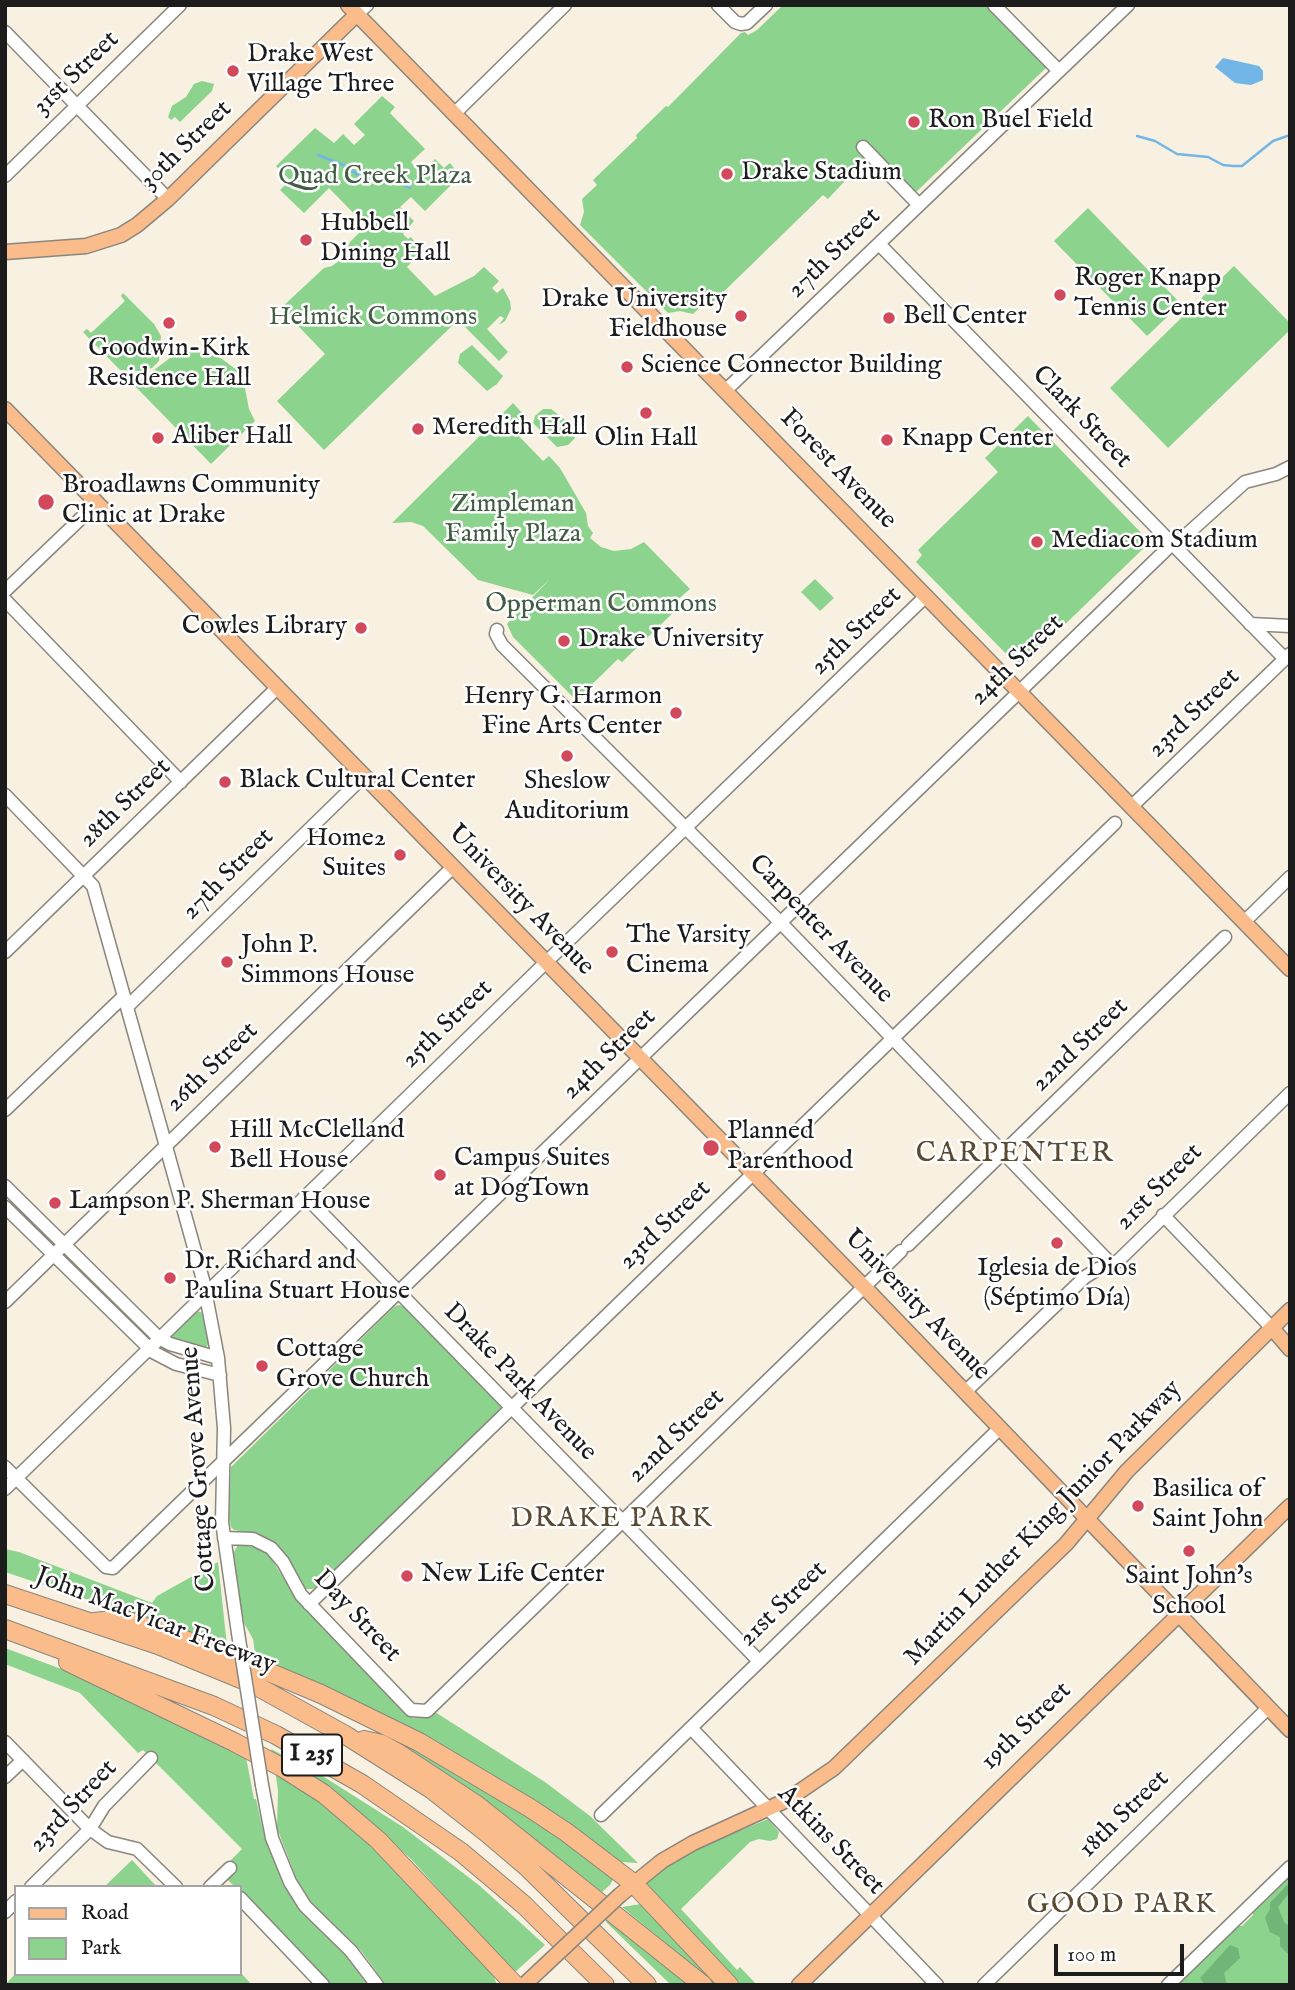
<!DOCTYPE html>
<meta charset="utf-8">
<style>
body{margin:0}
#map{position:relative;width:1295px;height:1990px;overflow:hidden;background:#f8f0e1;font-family:"IM FELL English",serif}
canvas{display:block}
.frame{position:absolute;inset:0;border:7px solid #1c1c1c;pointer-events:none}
.legend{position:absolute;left:14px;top:1885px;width:228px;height:91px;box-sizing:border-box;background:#fff;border:2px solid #a4a4a4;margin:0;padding:9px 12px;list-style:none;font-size:21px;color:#1c1c1c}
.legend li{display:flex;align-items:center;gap:14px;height:35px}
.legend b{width:35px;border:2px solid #a4a4a4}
.scale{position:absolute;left:1054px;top:1944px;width:130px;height:32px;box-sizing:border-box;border:4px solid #1c1c1c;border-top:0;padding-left:9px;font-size:21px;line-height:24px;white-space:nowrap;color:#1c1c1c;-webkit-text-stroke:5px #fff;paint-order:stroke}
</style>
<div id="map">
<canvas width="1295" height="1990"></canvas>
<div class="frame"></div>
<ul class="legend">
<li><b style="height:9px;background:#f9bc8a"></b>Road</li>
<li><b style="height:19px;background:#8cd38d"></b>Park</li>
</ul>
<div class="scale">100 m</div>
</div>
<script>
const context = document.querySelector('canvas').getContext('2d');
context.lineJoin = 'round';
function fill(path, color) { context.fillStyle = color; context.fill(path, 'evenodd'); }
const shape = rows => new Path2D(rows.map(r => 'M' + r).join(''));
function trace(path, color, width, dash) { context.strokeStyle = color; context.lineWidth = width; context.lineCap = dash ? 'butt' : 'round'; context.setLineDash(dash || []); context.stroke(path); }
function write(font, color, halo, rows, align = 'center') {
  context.font = font + ' "IM FELL English",serif'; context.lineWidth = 5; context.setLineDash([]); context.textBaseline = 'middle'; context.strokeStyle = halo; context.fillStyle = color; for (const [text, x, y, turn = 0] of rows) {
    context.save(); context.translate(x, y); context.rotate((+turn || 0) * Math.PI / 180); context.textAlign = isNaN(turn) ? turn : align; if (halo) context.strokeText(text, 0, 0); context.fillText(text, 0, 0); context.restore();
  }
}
const green = shape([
 [783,5,986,5,1047,67,914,194,872,152,828,199,823,195,708,307,704,303,693,314,680,311,668,313,580,225,584,212,582,199,597,185,593,180,637,138,636,135,666,106,668,107,741,33,745,32,748,35,757,30],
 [202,81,214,84,212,91,180,122,175,117,171,120,168,117,172,106,186,97,194,84],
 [382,96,395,107,390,113,425,149,411,162,413,165,421,173,435,159,444,168,450,163,460,176,425,211,411,197,400,207,414,221,403,234,408,239,411,237,422,251,407,267,435,296,474,276,484,267,499,281,492,288,497,293,503,288,510,301,511,309,505,321,499,325,504,318,500,316,487,329,508,352,499,361,458,320,324,450,277,401,325,354,281,308,324,268,332,266,343,258,350,242,366,226,329,188,304,213,280,190,290,180,276,166,315,128,334,143,343,134,354,145,365,135,354,124],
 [1088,208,1181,304,1147,336,1054,241],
 [1234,266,1290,323,1290,330,1168,448,1110,388],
 [123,293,154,324,161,336,159,361,152,368,140,371,120,370,83,332,87,329,91,333,125,301,121,296],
 [472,345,503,376,497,384,487,391,458,363,460,354],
 [190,351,218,356,238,371,244,383,249,409,255,421,211,464,134,385,170,358],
 [513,403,524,415,511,428,543,461,549,456,560,468,586,513,588,526,593,533,590,538,601,547,614,551,631,549,644,542,690,589,675,602,679,607,622,662,618,659,576,700,513,637,507,624,550,579,533,595,478,580,423,526,411,522,392,523],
 [543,409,551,409,573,426,575,438,568,445,557,447,533,423,535,416],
 [1028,416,1150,542,1020,668,916,562,922,555,918,550,998,472,985,458],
 [815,579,834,598,820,611,801,592],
 [398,1305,404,1306,500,1404,501,1408,317,1587,312,1589,305,1589,284,1553,272,1541,257,1534,234,1530,231,1527,229,1517,231,1467,394,1307],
 [197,1311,201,1312,204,1316,209,1343,205,1349,172,1340,171,1337],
 [243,1544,261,1549,269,1555,296,1598,407,1715,413,1718,422,1718,435,1712,545,1782,590,1816,638,1863,621,1862,256,1660,253,1639,244,1623,232,1555,238,1545],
 [5,1549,19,1552,152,1603,157,1596,218,1562,227,1646,5,1572],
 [5,1648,96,1682,245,1752,254,1799,256,1799,265,1839,282,1881,303,1914,346,1956,368,1985,330,1985,240,1891,240,1887,235,1887,226,1878,228,1863,242,1849,143,1750,138,1753,80,1693,5,1664],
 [379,1731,400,1739,530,1814,614,1878,610,1885,602,1892,476,1793],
 [271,1749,321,1775,403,1827,480,1886,545,1945,514,1973,411,1859,375,1827,273,1756],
 [275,1770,345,1817,371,1847,401,1873,481,1961,494,1977,497,1985,386,1985,362,1952,311,1902,297,1880,277,1828,278,1791],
 [768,1819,779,1832,777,1839,770,1841,759,1839,750,1842,681,1909,737,1970,740,1967,757,1985,736,1985,644,1884,680,1858,703,1846],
 [132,1860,157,1887,104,1887],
 [1290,1875,1290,1985,1177,1985,1238,1926,1242,1926,1253,1915,1253,1911],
 [641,1904,650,1910,719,1985,713,1985,707,1977,622,1907],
 [610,1918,694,1985,671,1985,606,1922],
 [240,1972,252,1985,5,1985,16,1973,240,1974]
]);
const forest = shape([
 [1290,1882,1290,1892,1278,1907,1284,1922,1290,1927,1290,1960,1288,1954,1280,1946,1280,1937,1270,1932,1265,1918,1270,1909,1270,1903],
 [1230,1945,1238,1948,1240,1958,1224,1973,1227,1985,1205,1985,1200,1978]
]);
const water = shape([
 [1223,58,1259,66,1263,71,1263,80,1251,85,1235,83,1215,67]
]);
const stream = shape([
 [1137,136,1155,141,1177,154,1208,157,1223,165,1233,166,1242,166,1273,141,1290,135],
 [318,155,348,167,361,178,373,176,384,183,402,184,410,188]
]);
const minor = shape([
 [718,5,735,22,741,24,747,23,766,5],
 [994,5,1059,71],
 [357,14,367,5],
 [5,32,168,199],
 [454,114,565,5],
 [863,147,919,205],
 [5,176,180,5],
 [879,244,1285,659],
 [725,391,1128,5],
 [1174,546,1245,482,1276,474,1290,467],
 [5,591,97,503],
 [5,600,181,782],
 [1250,624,1290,626],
 [497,630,496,634,502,645,780,922,1112,1265],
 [5,795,93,886,162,1132,203,1280,218,1358,224,1428,222,1522,238,1633],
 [1131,807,1290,654],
 [1244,922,1290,877],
 [5,952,277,688],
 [127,1007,364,776],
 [5,1110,124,996],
 [5,1186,159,1338,170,1344,218,1358],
 [305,1196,759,1661],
 [5,1207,153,1352,176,1364,220,1375],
 [1163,1215,1272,1328],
 [908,1245,1225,937],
 [5,1302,453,867],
 [965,1392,1085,1277,1098,1269,1118,1261,1290,1093],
 [5,1467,106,1567,113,1568,1172,544],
 [5,1489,538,970,926,596],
 [224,1538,253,1539,271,1548,283,1562,301,1595,411,1710,427,1711,901,1251],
 [309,1604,1115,823],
 [691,1728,937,1985],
 [5,1742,90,1829,108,1842,137,1849,176,1887],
 [5,1777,23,1760],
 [262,1785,272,1838,290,1882,305,1906,351,1951,377,1985],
 [601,1815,1000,1428],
 [31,1887,90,1829,104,1806,151,1758],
 [210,1887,230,1868],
 [240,1898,323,1985],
 [5,1912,16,1901],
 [984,1985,1268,1708],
 [1168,1985,1290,1867]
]);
const major = shape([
 [348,5,1290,969],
 [5,252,86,246,121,235,137,225,168,199,357,14],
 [5,409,872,1295,1290,1730],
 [1272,1328,1290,1349],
 [620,1895,662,1861,693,1843,787,1800,834,1768,1066,1544,1127,1471,1290,1310],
 [524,1985,540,1970],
 [799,1985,1290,1506]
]);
const highway = shape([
 [5,1594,158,1645,253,1684,347,1736,431,1789,488,1834,528,1868,647,1985],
 [94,1622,122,1619,221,1652,321,1694,419,1742,530,1808,566,1832,633,1883,729,1985],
 [5,1629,214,1706,276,1735,362,1784,461,1852,524,1905,605,1985],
 [68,1662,234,1742,283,1768,324,1794,378,1840,515,1985],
 [364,1740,382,1744,398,1753,477,1805,703,1985]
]);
const minorBridge = shape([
 [238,1633,262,1785]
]);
const majorBridge = shape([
 [540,1970,620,1895]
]);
const markers = [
 [233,71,7,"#d1495b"],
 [914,122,7,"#d1495b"],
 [727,174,7,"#d1495b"],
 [306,240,7,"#d1495b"],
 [1060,295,7,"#d1495b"],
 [741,316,7,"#d1495b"],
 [889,318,7,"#d1495b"],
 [169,323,7,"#d1495b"],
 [627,367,7,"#d1495b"],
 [646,413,7,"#d1495b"],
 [418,429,7,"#d1495b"],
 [158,438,7,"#d1495b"],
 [887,440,7,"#d1495b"],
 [46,502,9,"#d1495b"],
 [1037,542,7,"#d1495b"],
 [361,628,7,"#d1495b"],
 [564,641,7,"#d1495b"],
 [676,713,7,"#d1495b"],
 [567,756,7,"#d1495b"],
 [225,782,7,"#d1495b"],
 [400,855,7,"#d1495b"],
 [612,952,7,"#d1495b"],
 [227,962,7,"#d1495b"],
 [215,1147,7,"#d1495b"],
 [711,1148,9,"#d1495b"],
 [440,1175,7,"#d1495b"],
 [55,1203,7,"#d1495b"],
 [1057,1243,7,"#d1495b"],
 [170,1278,7,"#d1495b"],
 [262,1366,7,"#d1495b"],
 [1138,1506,7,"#d1495b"],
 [1189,1551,7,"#d1495b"],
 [407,1576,7,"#d1495b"]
];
const shields = [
 [312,1755,60]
];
const shieldNames = [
 ["I 235",312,1755]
];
const poiNames = [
 ["Drake West",247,56],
 ["Village Three",247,86],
 ["Ron Buel Field",928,122],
 ["Drake Stadium",741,174],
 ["Hubbell",320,225],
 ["Dining Hall",320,255],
 ["Roger Knapp",1074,280],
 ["Tennis Center",1074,310],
 ["Drake University",727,301,"right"],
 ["Fieldhouse",727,331,"right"],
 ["Bell Center",903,318],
 ["Goodwin-Kirk",169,350,"center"],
 ["Residence Hall",169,380,"center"],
 ["Science Connector Building",641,367],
 ["Meredith Hall",432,429],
 ["Aliber Hall",172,438],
 ["Olin Hall",646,440,"center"],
 ["Knapp Center",901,440],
 ["Broadlawns Community",62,487],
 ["Clinic at Drake",62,517],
 ["Mediacom Stadium",1051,542],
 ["Cowles Library",347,628,"right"],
 ["Drake University",578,641],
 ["Henry G. Harmon",662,698,"right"],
 ["Fine Arts Center",662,728,"right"],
 ["Black Cultural Center",239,782],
 ["Sheslow",567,783,"center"],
 ["Auditorium",567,813,"center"],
 ["Home2",386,840,"right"],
 ["Suites",386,870,"right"],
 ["The Varsity",626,937],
 ["Cinema",626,967],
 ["John P.",241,947],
 ["Simmons House",241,977],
 ["Hill McClelland",229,1132],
 ["Bell House",229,1162],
 ["Planned",727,1133],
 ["Parenthood",727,1163],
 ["Campus Suites",454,1160],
 ["at DogTown",454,1190],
 ["Lampson P. Sherman House",69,1203],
 ["Dr. Richard and",184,1263],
 ["Paulina Stuart House",184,1293],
 ["Iglesia de Dios",1057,1270,"center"],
 ["(Séptimo Día)",1057,1300,"center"],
 ["Cottage",276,1351],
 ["Grove Church",276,1381],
 ["Basilica of",1152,1491],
 ["Saint John",1152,1521],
 ["New Life Center",421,1576],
 ["Saint John's",1189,1578,"center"],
 ["School",1189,1608,"center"]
];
const streetNames = [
 ["31st Street",77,74,-44],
 ["30th Street",187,146,-44],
 ["27th Street",835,254,-44],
 ["Clark Street",1081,418,46],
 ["Forest Avenue",837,470,46],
 ["25th Street",857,632,-44],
 ["24th Street",1018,661,-44],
 ["23rd Street",1195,714,-44],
 ["28th Street",126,804,-44],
 ["27th Street",229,875,-45],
 ["University Avenue",520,901,46],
 ["Carpenter Avenue",820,930,46],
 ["25th Street",448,1025,-44],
 ["22nd Street",1081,1046,-44],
 ["24th Street",610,1055,-44],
 ["26th Street",213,1068,-44],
 ["21st Street",1160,1188,-45],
 ["23rd Street",666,1226,-44],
 ["University Avenue",916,1306,46],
 ["Drake Park Avenue",519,1383,46],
 ["22nd Street",677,1437,-44],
 ["Cottage Grove Avenue",200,1469,-94],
 ["Martin Luther King Junior Parkway",1044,1524,-46],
 ["21st Street",784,1605,-44],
 ["Day Street",356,1617,47],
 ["John MacVicar Freeway",155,1622,21],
 ["19th Street",1027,1727,-44],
 ["23rd Street",74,1807,-47],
 ["18th Street",1125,1815,-44],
 ["Atkins Street",830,1841,46]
];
const parkNames = [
 ["Quad Creek Plaza",375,178],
 ["Helmick Commons",373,319],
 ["Zimpleman",513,506],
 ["Family Plaza",513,536],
 ["Opperman Commons",601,606]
];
const neighbourhoodNames = [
 ["CARPENTER",1015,1155],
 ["DRAKE PARK",612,1520],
 ["GOOD PARK",1122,1906]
];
fill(green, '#8cd38d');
fill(forest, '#71b578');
fill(water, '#72b6e8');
trace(stream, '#72b6e8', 2.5);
trace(minor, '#8a867e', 15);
trace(major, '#8a867e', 17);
trace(highway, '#8a867e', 20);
trace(minor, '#fff', 12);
trace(major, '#f9bc8a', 14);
trace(highway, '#f9bc8a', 18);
trace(minorBridge, '#8a867e', 15, []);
trace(majorBridge, '#8a867e', 17, []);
trace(minorBridge, '#fff', 12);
trace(majorBridge, '#f9bc8a', 14);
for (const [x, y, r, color] of markers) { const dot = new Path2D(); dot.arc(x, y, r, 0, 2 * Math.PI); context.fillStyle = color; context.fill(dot); trace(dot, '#fff', 2.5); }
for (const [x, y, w] of shields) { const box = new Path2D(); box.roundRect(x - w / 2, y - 20.5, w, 41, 5); context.fillStyle = '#fff'; context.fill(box); trace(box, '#1c1c1c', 2); }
write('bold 24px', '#1c1c1c', null, shieldNames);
write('26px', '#1c1c1c', '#fff', poiNames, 'left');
write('26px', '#1c1c1c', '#fff', streetNames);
write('26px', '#435c44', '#fff', parkNames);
context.letterSpacing = '2px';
write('28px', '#5b4a32', '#fff', neighbourhoodNames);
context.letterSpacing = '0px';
</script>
